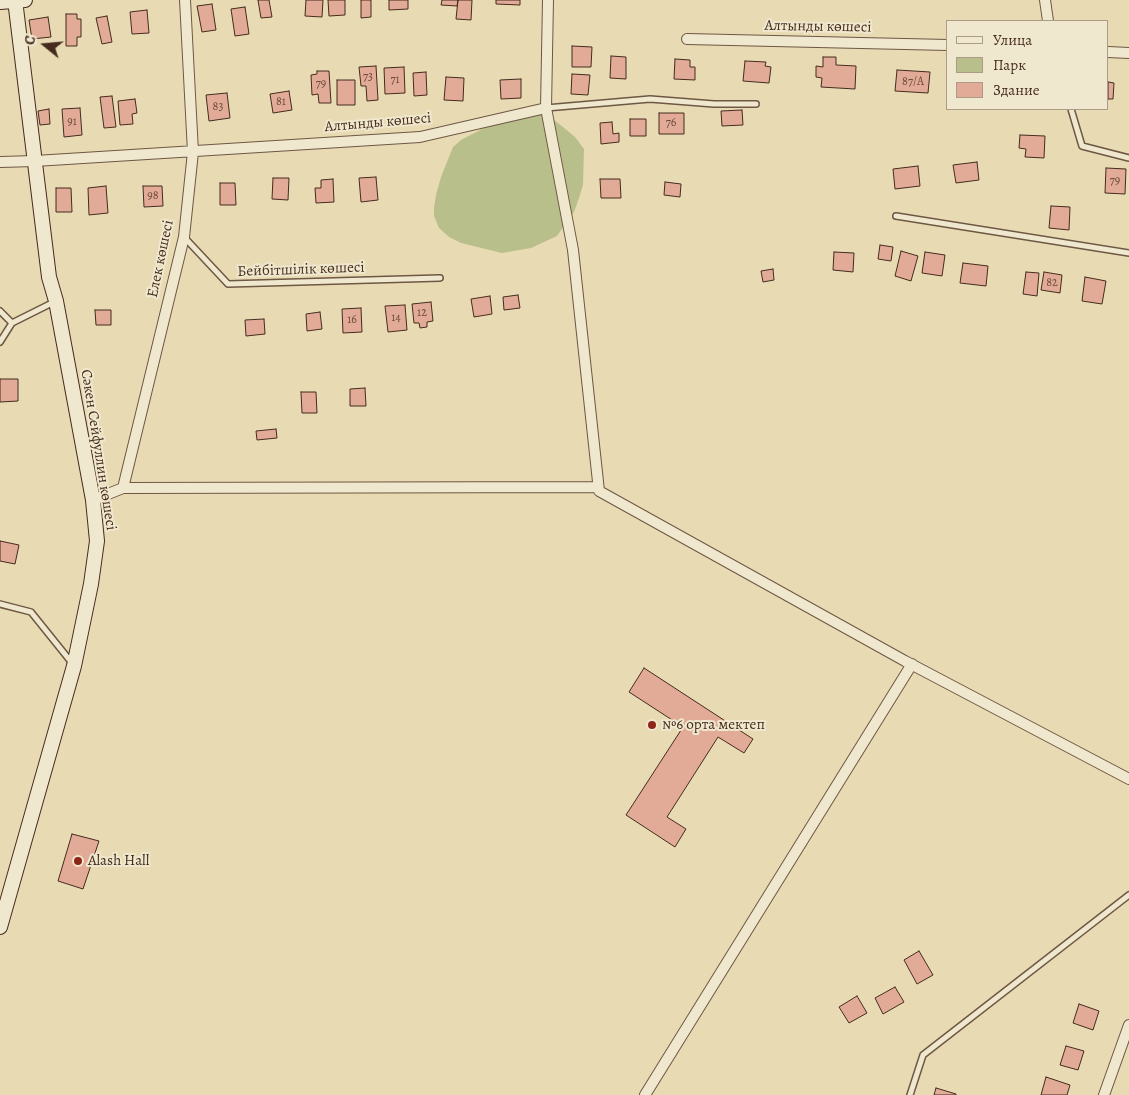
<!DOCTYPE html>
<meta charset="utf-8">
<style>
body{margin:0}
#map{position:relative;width:1129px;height:1095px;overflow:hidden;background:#e8dbb4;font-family:Alegreya,serif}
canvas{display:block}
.legend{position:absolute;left:946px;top:20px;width:162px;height:90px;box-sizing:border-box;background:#f0e8ce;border:1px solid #ac9c87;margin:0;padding:6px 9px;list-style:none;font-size:15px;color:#452b1d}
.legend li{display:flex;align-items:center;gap:10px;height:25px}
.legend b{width:25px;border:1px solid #ac9c87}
.north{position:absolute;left:20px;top:20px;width:50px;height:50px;-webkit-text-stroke:4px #f0e8ce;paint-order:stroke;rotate:287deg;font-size:14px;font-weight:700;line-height:20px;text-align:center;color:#452b1d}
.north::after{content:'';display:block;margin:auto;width:18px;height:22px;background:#452b1d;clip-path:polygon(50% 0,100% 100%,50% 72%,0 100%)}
</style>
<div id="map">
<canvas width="1129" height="1095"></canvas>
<ul class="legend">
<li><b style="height:6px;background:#f0e8ce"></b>Улица</li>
<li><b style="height:14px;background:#b9bf8b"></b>Парк</li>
<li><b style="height:14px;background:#e2ab97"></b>Здание</li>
</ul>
<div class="north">С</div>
</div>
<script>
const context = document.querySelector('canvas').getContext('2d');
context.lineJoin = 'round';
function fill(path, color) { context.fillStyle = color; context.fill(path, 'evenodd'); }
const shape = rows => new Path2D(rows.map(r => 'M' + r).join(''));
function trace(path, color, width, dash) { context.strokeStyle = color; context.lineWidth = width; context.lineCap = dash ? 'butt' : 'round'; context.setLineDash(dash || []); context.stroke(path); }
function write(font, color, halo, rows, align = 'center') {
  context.font = font + ' Alegreya,serif'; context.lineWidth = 4; context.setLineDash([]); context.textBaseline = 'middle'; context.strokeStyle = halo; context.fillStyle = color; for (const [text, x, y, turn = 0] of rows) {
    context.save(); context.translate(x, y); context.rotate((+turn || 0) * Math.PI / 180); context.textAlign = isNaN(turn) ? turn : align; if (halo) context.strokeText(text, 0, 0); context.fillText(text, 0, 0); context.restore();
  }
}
const green = shape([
 [540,114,553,119,569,132,575,137,584,149,583,185,579,198,574,212,557,236,531,248,502,253,461,243,449,237,439,228,434,216,434,208,436,195,441,177,453,147,461,140,484,128,531,115]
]);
const building = shape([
 [258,0,269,0,272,17,261,18,258,0],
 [306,0,323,0,322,17,305,16,306,0],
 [328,0,345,0,345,15,329,16,328,0],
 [361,0,371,0,371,17,361,18,361,0],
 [389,0,408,0,408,9,389,10,389,0],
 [442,0,458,0,457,6,441,5,442,0],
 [458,0,472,0,471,20,456,19,458,0],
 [496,0,520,0,520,5,496,4,496,0],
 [212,4,216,30,202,32,197,6,212,4],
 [245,7,249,34,235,36,231,9,245,7],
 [147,10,149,33,132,34,130,12,147,10],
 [66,14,77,14,77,19,81,19,81,37,77,37,77,46,66,46,66,14],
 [107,16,112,42,102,44,96,18,107,16],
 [48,17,51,37,32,39,29,20,48,17],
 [572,46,592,47,591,67,572,67,572,46],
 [611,56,626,57,626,79,610,78,611,56],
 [823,57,836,57,836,65,856,66,855,89,821,87,822,78,816,77,816,66,823,67,823,57],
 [675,59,690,60,690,67,695,67,695,80,674,79,675,59],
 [745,61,766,62,765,66,771,67,769,83,743,81,745,61],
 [376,66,378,100,367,101,366,86,361,86,359,67,376,66],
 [404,67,405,93,385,94,384,68,404,67],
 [897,70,930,72,928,93,895,91,897,70],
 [317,71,329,71,331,103,319,103,318,94,312,95,311,75,317,74,317,71],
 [426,72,427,95,414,96,413,73,426,72],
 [572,74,590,75,588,95,571,94,572,74],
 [446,77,464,78,463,101,444,100,446,77],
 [521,79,521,98,501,99,500,80,521,79],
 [337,80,355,80,355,105,337,105,337,80],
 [1108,82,1114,83,1113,99,1108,99,1108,82],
 [289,91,292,110,273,113,270,94,289,91],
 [227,93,230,118,209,121,206,95,227,93],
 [112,96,116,127,104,128,100,97,112,96],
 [135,99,137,113,132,114,133,124,120,125,118,101,135,99],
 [80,108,82,135,64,137,62,109,80,108],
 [49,109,50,124,40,125,38,111,49,109],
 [742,110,743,125,722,126,721,111,742,110],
 [659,113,684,113,684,134,659,134,659,113],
 [630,119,646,119,646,136,630,136,630,119],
 [612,122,613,134,619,133,619,142,601,144,600,123,612,122],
 [1020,135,1045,136,1044,158,1025,157,1026,149,1019,148,1020,135],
 [977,162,979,180,956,183,953,165,977,162],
 [918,166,920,186,895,189,893,169,918,166],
 [1106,168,1126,169,1125,194,1105,193,1106,168],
 [376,177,378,200,361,202,359,178,376,177],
 [273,178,289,178,288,200,272,199,273,178],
 [333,179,334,202,316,203,315,188,321,188,321,180,333,179],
 [600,179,620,179,621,198,601,198,600,179],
 [665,182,681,184,680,197,664,195,665,182],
 [220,183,235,183,236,205,220,205,220,183],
 [106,186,108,213,89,215,88,188,106,186],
 [143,186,162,186,163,206,144,207,143,186],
 [56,188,71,188,72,212,56,212,56,188],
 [1051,206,1070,207,1069,230,1049,228,1051,206],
 [880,245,893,247,891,261,878,259,880,245],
 [901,251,918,256,911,281,895,276,901,251],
 [834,252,854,253,853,272,833,270,834,252],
 [925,252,945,255,942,276,922,273,925,252],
 [963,263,988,266,986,286,960,283,963,263],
 [773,269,774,280,763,282,761,271,773,269],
 [1026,272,1039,273,1037,296,1023,294,1026,272],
 [1044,272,1062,275,1060,293,1041,290,1044,272],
 [1085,277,1106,281,1102,304,1082,301,1085,277],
 [518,295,520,308,504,310,503,297,518,295],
 [490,296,492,314,474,317,471,299,490,296],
 [431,302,433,321,427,322,427,327,420,328,419,323,414,323,412,304,431,302],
 [405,305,407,330,388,332,385,306,405,305],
 [361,308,362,332,343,333,342,309,361,308],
 [95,310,111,310,111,325,96,325,95,310],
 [320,312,322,329,307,331,306,314,320,312],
 [264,319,265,334,246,336,245,320,264,319],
 [0,379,18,379,18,401,0,402,0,379],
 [365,388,366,406,350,406,350,389,365,388],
 [301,392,316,392,317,413,302,413,301,392],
 [276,429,277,438,257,440,256,431,276,429],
 [0,541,19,545,15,564,0,561,0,541],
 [644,668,753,739,744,753,718,737,667,817,686,829,675,847,626,815,683,727,629,692,644,668],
 [72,834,99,841,83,889,58,881,72,834],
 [919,951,933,975,917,984,904,960,919,951],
 [895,987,904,1002,883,1014,875,998,895,987],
 [857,996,867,1013,849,1023,839,1007,857,996],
 [1079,1004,1099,1011,1093,1030,1073,1023,1079,1004],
 [1066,1046,1084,1051,1078,1070,1060,1065,1066,1046],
 [1046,1077,1070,1085,1067,1095,1041,1095,1046,1077],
 [936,1088,956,1094,956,1095,934,1095,936,1088]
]);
const lane = shape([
 [546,108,650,99,714,104,756,104],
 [1071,109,1082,146,1129,158],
 [896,216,1129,253],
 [184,237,228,284,440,278],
 [0,311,12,323],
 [0,342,12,323,54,302],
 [0,604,31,612,72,663],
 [910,1095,923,1055,1129,895]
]);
const street = shape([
 [548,0,546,108,573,250,599,491,905,661,1129,779],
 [1045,0,1048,21],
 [687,39,948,45],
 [1108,52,1129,53],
 [0,162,35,161,420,137,546,108],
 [123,488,598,487],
 [93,500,123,488,184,237,193,152,185,0],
 [645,1095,912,664],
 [1104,1095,1129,1025]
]);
const secondary = shape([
 [0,2,25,0],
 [0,927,74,666,91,584,97,541,93,500,56,301,49,277,15,0]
]);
const markers = [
 [652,725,5,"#8f2418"],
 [78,861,5,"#8f2418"]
];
const numberNames = [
 ["73",368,77],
 ["71",395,80],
 ["87/А",913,82],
 ["79",321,84],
 ["81",281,102],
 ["83",218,107],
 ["91",72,122],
 ["76",671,123],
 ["79",1115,181],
 ["98",153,196],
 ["82",1052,283],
 ["12",422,313],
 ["14",396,318],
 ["16",352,320]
];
const streetNames = [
 ["Алтынды көшесі",818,27,1],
 ["Алтынды көшесі",378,123,-5],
 ["Елек көшесі",161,259,-78],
 ["Бейбітшілік көшесі",301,270,-2],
 ["Сәкен Сейфуллин көшесі",98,450,81]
];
const poiNames = [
 ["№6 орта мектеп",662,725],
 ["Alash Hall",88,861]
];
fill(green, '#b9bf8b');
fill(building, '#e2ab97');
trace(building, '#452b1d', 1);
trace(lane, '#6e5743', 8);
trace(street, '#6e5743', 12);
trace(secondary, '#452b1d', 16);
trace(lane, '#f0e8ce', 5);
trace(street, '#f0e8ce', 10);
trace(secondary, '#f0e8ce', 14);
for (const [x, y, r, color] of markers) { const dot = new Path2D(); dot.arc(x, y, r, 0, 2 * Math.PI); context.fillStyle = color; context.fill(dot); trace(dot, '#f0e8ce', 2); }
write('12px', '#6c4b3c', null, numberNames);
write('15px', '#452b1d', '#f0e8ce', streetNames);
write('15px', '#452b1d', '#f0e8ce', poiNames, 'left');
</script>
